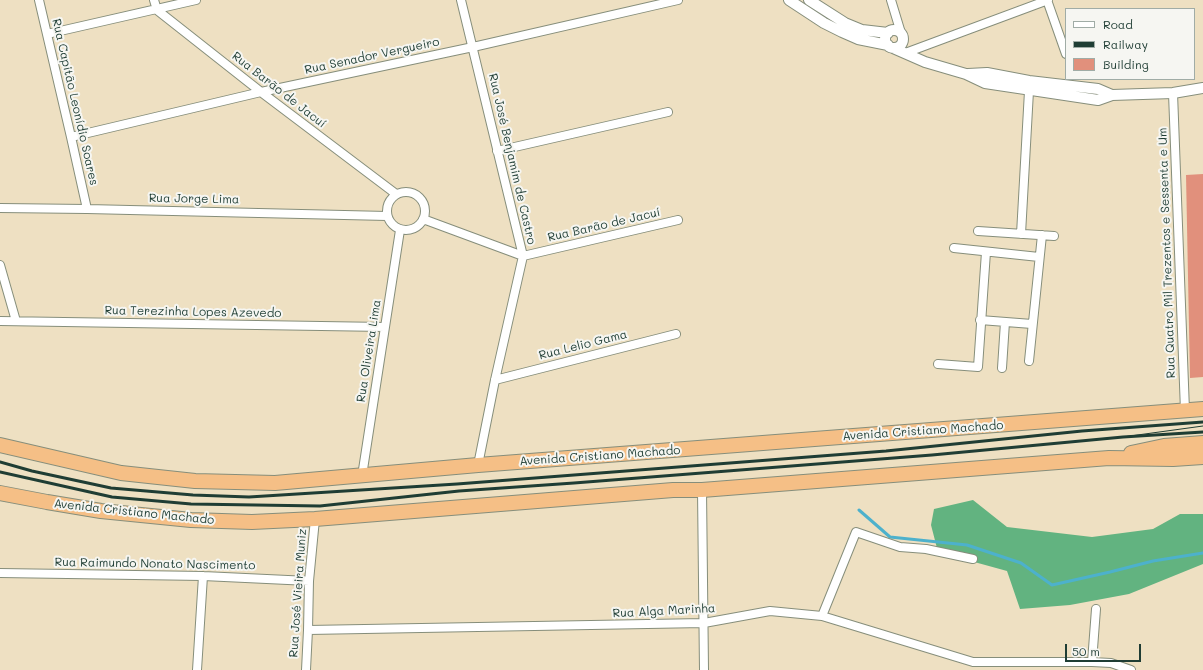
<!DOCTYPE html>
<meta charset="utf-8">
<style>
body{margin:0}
#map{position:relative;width:1203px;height:670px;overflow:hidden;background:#eee0c2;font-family:Mali,sans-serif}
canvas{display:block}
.legend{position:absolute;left:1065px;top:8px;width:130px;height:72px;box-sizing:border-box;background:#f6f6f2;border:1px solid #a0aca6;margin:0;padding:5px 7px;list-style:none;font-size:12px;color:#1f3d34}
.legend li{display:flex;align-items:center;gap:8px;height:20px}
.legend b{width:20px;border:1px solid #a0aca6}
.scale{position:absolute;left:1065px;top:644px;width:76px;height:18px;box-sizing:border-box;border:2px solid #1f3d34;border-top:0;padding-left:5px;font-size:12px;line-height:14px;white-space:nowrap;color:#1f3d34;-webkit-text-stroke:3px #f6f6f2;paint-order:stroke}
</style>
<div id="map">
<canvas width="1203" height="670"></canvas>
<ul class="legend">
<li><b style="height:5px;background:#fff"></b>Road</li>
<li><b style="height:5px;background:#1f3d34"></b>Railway</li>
<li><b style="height:11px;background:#e1907c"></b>Building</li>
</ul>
<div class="scale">50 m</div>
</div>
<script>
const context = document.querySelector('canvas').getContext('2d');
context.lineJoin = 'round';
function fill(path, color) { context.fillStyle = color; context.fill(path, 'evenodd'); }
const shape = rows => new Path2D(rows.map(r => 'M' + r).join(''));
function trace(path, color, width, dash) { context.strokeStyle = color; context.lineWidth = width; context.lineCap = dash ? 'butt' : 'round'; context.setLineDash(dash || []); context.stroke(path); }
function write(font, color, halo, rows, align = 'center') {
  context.font = font + ' Mali,sans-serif'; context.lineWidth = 4; context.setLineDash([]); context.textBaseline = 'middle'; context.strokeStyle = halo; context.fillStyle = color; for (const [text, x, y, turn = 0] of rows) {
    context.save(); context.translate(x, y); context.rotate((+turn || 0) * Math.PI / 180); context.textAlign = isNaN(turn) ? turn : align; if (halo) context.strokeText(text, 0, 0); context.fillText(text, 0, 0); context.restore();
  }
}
const forest = shape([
 [973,500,1007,527,1092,537,1153,529,1180,514,1203,514,1203,564,1129,594,1070,605,1020,609,1007,571,938,552,931,525,934,509]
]);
const stream = shape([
 [859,510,890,537,967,545,1021,563,1052,585,1110,572,1153,561,1203,553]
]);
const building = shape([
 [1203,174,1203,377,1190,378,1186,175]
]);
const minor = shape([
 [39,0,71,137,87,209],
 [154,0,157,10,261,92,396,194],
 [461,0,523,256,495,380,478,465],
 [891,0,901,33],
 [1047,0,1066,54],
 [47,34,196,0],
 [908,52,1048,0],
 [1173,93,1185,411],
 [71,137,261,92,473,47,678,0],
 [497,151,668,112],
 '387 211a19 19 0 1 1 38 0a19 19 0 1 1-38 0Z',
 [0,208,87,209,387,216],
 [423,219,523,256,678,220],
 [978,231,1054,236],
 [1021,234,1029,91],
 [954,248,1039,257],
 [0,265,16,321],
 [980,320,1032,324],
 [0,321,385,327],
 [1029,361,1042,235],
 [938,364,978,367,986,252],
 [1002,368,1005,322],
 [495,380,676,334],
 [362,476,400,230],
 [702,490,704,670],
 [0,573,203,576,309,581],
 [822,616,856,532,900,547,926,549,973,559],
 [308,630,704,623,770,611,822,616,973,662,1092,662,1111,663,1131,670],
 [1092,662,1096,609],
 [197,670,203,576],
 [306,670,308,630,309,581,315,519]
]);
const tertiary = shape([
 [789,0,824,23,842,32,858,39,888,45],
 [809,0,845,23,862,30,888,33],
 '885 39a9 9 0 1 1 18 0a9 9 0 1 1-18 0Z',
 [893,48,925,62,966,74,985,83,1098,100,1112,95,1173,93,1203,88],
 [968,74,987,73,1029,81,1098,89,1112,95]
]);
const trunk = shape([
 [0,445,121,473,195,481,275,483,478,465,1203,409],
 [1131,453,1164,446,1203,443],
 [0,493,47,502,101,511,191,520,252,522,315,519,673,490,702,490,1109,458,1173,459,1203,457]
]);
const tram = shape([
 [1123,437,1203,426]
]);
const rail = shape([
 [0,462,32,471,111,488,193,495,249,497,457,484,886,451,1082,431,1203,422],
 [0,472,112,497,191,504,320,506,459,491,574,483,932,455,1123,437,1203,432]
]);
const streetNames = [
 ["Rua Senador Vergueiro",372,56,-12],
 ["Rua Barão de Jacuí",279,90,38],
 ["Rua Capitão Leonídio Soares",75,102,77],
 ["Rua José Benjamim de Castro",512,159,77],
 ["Rua Jorge Lima",194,199,1],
 ["Rua Barão de Jacuí",604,225,-13],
 ["Rua Quatro Mil Trezentos e Sessenta e Um",1167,253,-92],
 ["Rua Terezinha Lopes Azevedo",193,312,1],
 ["Rua Lelio Gama",583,345,-14],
 ["Rua Oliveira Lima",369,351,-81],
 ["Avenida Cristiano Machado",923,431,-4],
 ["Avenida Cristiano Machado",600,456,-4],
 ["Avenida Cristiano Machado",134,512,6],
 ["Rua Raimundo Nonato Nascimento",155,564,1],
 ["Rua José Vieira Muniz",298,593,-86],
 ["Rua Alga Marinha",664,611,-3]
];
fill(forest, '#62b380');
trace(stream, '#4db1cc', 3);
fill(building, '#e1907c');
trace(minor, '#868e7b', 10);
trace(tertiary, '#868e7b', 12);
trace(trunk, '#868e7b', 16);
trace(minor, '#fff', 8);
trace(tertiary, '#fff', 10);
trace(trunk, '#f5bf86', 14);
trace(tram, '#1f3d34', 1);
trace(rail, '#1f3d34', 3);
write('12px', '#1f3d34', '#f6f6f2', streetNames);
</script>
